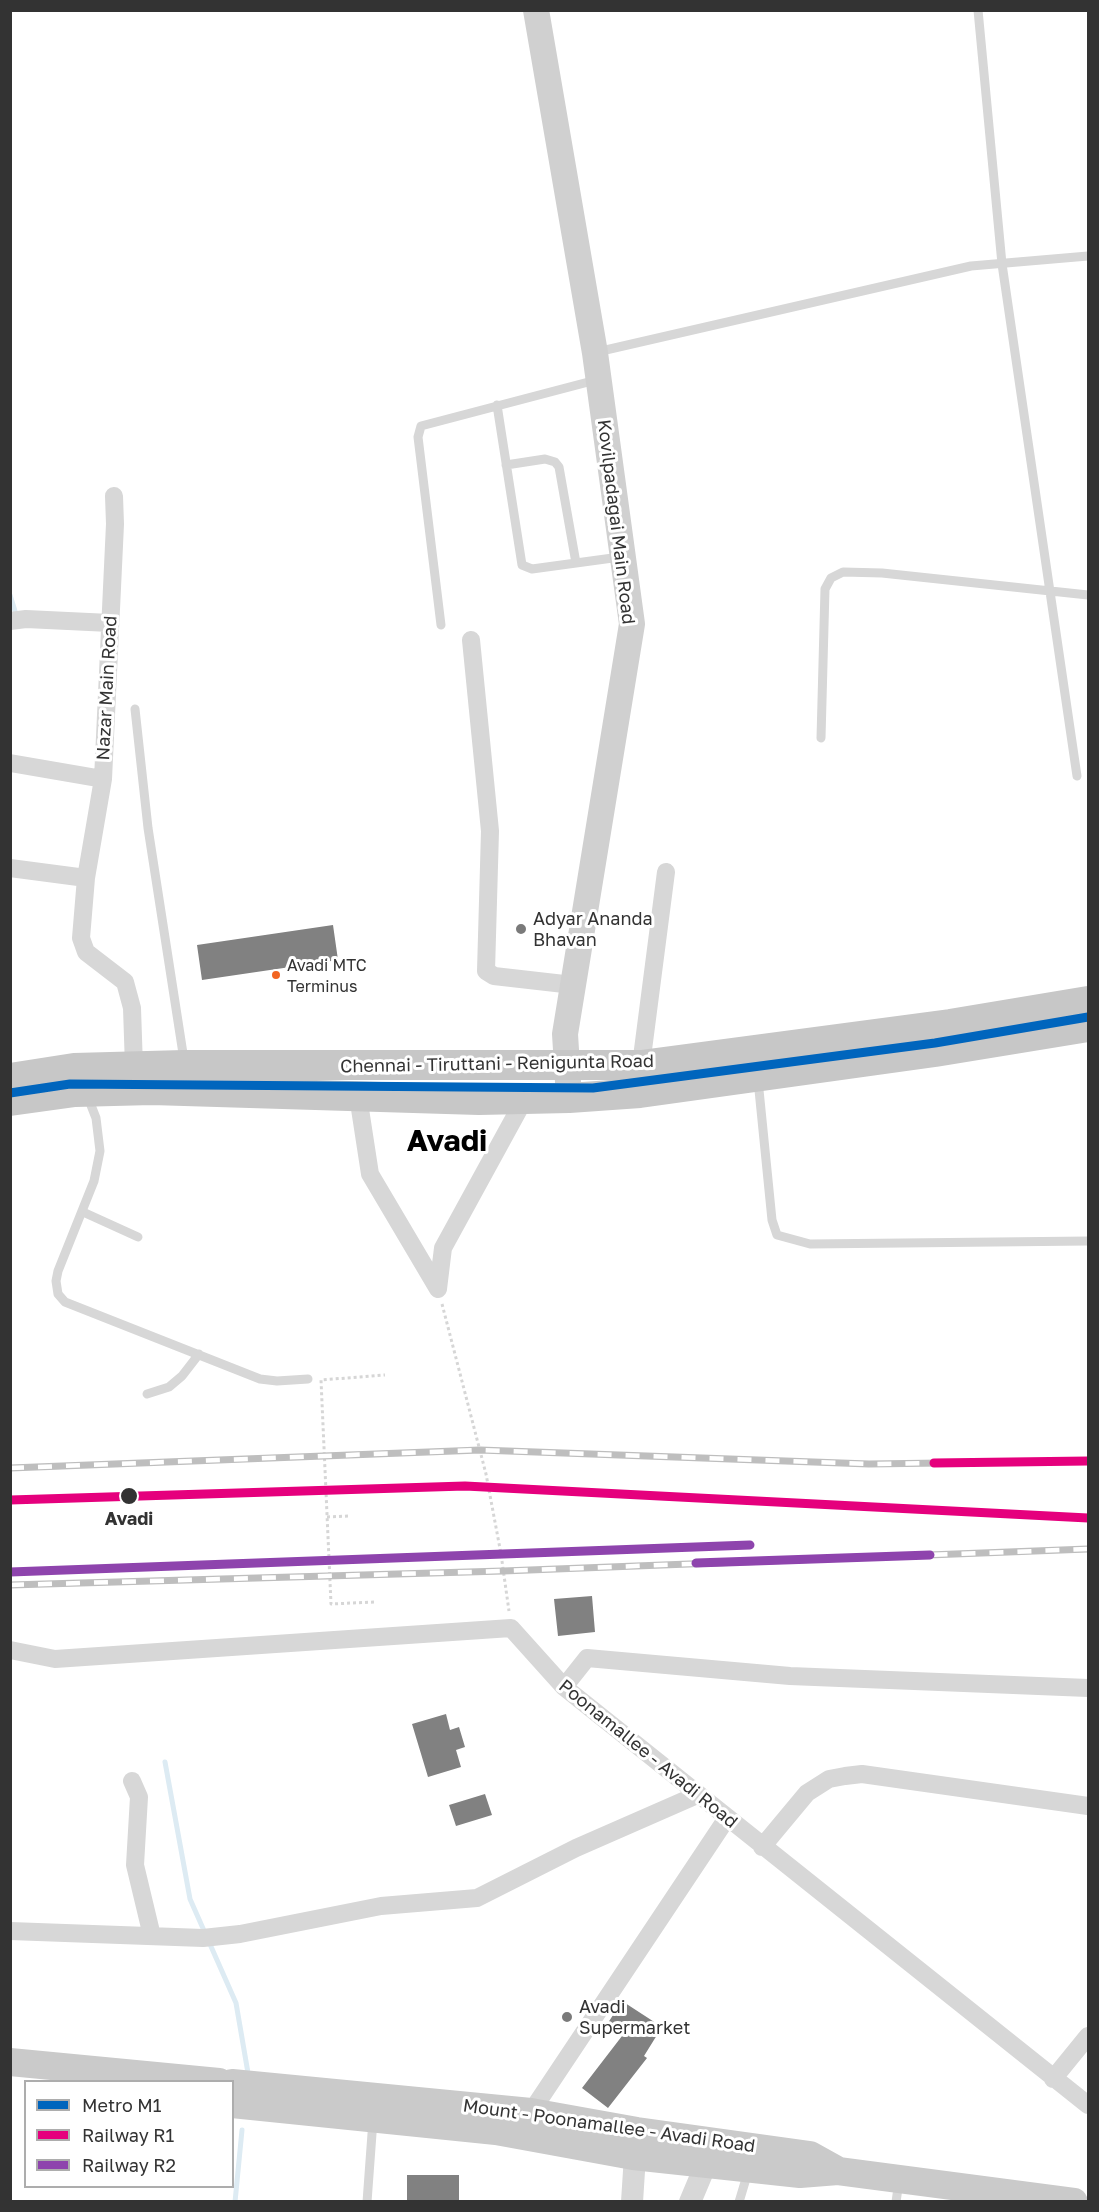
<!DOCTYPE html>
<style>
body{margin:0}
#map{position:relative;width:1099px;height:2212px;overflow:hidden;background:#fff;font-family:"Golos Text",sans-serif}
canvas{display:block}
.frame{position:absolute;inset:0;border:12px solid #333;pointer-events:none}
.legend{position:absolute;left:24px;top:2080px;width:210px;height:108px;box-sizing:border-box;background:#fff;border:2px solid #adadad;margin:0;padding:8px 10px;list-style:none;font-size:18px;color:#333}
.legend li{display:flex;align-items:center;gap:12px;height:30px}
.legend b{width:30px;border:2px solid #adadad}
</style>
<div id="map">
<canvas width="1099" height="2212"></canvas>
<div class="frame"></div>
<ul class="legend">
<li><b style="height:8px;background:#0065bd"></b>Metro M1</li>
<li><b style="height:8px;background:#e5007d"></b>Railway R1</li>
<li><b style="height:8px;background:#8e44ad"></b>Railway R2</li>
</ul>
</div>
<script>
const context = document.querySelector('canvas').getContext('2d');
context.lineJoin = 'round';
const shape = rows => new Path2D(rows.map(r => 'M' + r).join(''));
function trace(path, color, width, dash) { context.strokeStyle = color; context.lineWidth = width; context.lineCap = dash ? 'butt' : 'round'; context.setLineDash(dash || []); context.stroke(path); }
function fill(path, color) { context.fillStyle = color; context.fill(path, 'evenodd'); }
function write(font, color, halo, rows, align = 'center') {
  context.font = font + ' "Golos Text",sans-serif'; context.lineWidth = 6; context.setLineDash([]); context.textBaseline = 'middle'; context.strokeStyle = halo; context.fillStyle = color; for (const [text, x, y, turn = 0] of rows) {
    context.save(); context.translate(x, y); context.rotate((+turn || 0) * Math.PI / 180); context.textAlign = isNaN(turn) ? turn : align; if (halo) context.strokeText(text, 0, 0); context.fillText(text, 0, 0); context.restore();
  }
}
const stream = shape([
 [10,595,15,611],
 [165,1762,190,1899,236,2003,248,2073],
 [235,2202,242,2130]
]);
const building = shape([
 [333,925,338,960,202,980,197,945],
 [592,1596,595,1632,558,1636,554,1599],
 [446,1714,450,1730,459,1727,465,1747,456,1750,461,1767,428,1777,412,1724],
 [485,1794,492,1815,456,1826,449,1805],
 [622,2001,662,2027,644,2056,647,2058,608,2108,582,2088,622,2036,606,2026],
 [407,2175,459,2175,459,2202,407,2202]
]);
const path = shape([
 [442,1304,486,1474,501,1554,509,1611],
 [327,1517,350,1516],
 [374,1602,331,1604,321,1380,385,1375]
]);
const service = shape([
 [978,10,1002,264,1077,776],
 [597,352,971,266,1088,256],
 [497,405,522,565,532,569,620,557],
 [506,465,545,459,555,462,559,467,576,563],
 [441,625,418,437,421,426,596,380],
 [135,709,148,828,184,1060],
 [821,738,825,589,831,578,843,572,882,573,1088,595],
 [758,1080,772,1220,777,1235,810,1244,1088,1241],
 [87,1095,96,1118,100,1151,94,1181,58,1271,56,1281,58,1294,65,1302,260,1379,277,1381,308,1379],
 [83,1212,138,1237],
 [147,1394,169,1387,182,1376,199,1354],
 [367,2202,373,2120],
 [739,2202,748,2172],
 [896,2202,899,2181]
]);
const minor = shape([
 [10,621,26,619,110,623],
 [471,640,490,831,486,971,494,976,573,985],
 [10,763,103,779],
 [10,868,86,878,103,779,115,524,114,496],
 [86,878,81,938,86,952,125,982,132,1008,134,1067],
 [641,1065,666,872],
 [358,1096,370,1174,438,1289],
 [438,1289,443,1248,524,1100],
 [10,1650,55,1659,511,1628,564,1687,1088,2105],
 [564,1687,587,1658,790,1676,1088,1688],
 [132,1781,139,1797,135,1865,152,1936],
 [762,1847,807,1793,829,1779,845,1776,862,1774,1088,1806],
 [10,1931,203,1938,240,1934,381,1906,477,1898,576,1848,697,1795],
 [1053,2079,1088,2036],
 [531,2112,727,1818]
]);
const tertiary = shape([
 [632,2202,636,2140],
 [690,2202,706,2164]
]);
const secondary = shape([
 [536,10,595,353,632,624,565,1034,569,1098]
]);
const primary = shape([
 [10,2062,219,2082],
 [232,2083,531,2112,637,2131,810,2155,837,2170],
 [232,2104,496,2131,633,2156,800,2174,838,2171,1074,2202]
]);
const trunk = shape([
 [10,1078,74,1068,184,1065,641,1065,950,1024,1088,1001],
 [10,1101,75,1092,152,1090,479,1100,569,1098,640,1093,935,1052,1088,1027]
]);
const rail = shape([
 [10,1093,70,1084,593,1088,935,1043,1088,1017],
 [10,1468,480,1450,869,1464,1088,1461],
 [10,1500,465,1486,1088,1518],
 [10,1585,503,1571,1088,1549]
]);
const rail1 = shape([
 [934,1463,1088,1461],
 [10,1500,465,1486,1088,1518]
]);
const rail2 = shape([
 [696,1563,930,1555],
 [10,1572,750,1545]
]);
const metro1 = shape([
 [10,1093,70,1084,593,1088,935,1043,1088,1017]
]);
const markers = [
 [521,929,6,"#7a7a7a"],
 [276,975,5,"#f26522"],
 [129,1496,9,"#333"],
 [567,2017,6,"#7a7a7a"]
];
const busNames = [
 ["Avadi MTC",287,966],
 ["Terminus",287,987]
];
const streetNames = [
 ["Kovilpadagai Main Road",616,522,83],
 ["Nazar Main Road",107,688,-87],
 ["Chennai - Tiruttani - Renigunta Road",497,1064,-1],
 ["Poonamallee - Avadi Road",648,1754,39],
 ["Mount - Poonamallee - Avadi Road",609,2126,8]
];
const poiNames = [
 ["Adyar Ananda",533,919],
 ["Bhavan",533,940],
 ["Avadi",579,2007],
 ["Supermarket",579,2028]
];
const stopNames = [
 ["Avadi",129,1519]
];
const townNames = [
 ["Avadi",447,1141]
];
trace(stream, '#ddebf3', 5);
fill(building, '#818181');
trace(path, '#d6d6d6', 3, [3, 3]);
trace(service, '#d7d7d7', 9);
trace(minor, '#d7d7d7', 18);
trace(tertiary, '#d7d7d7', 22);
trace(secondary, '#d0d0d0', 26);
trace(primary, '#cacaca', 28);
trace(trunk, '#c7c7c7', 30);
trace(rail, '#bebebe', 7);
trace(rail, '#fff', 4.5, [14]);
trace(rail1, '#e5007d', 9);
trace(rail2, '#8e44ad', 9);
trace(metro1, '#0065bd', 9);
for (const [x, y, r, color] of markers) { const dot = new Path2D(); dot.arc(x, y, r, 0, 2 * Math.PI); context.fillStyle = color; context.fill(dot); trace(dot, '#fff', 2); }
write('16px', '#333', '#fff', busNames, 'left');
write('18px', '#333', '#fff', streetNames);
write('18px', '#333', '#fff', poiNames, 'left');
write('bold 18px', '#333', '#fff', stopNames);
write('bold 30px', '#000', '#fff', townNames);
</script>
